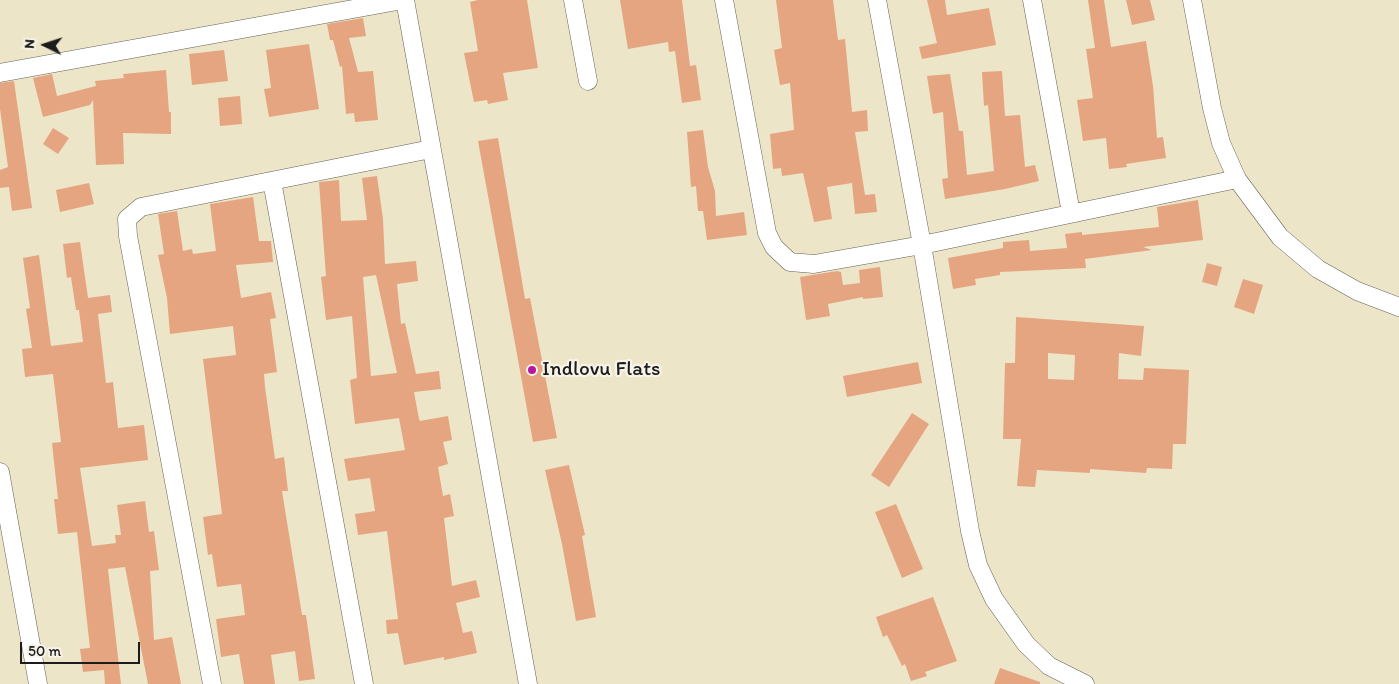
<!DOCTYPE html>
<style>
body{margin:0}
#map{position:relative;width:1399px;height:684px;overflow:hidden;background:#ece5c8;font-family:Itim,sans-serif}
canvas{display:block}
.north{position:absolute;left:20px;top:20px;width:50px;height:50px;-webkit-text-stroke:4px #f7f3e8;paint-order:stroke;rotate:274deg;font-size:14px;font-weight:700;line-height:20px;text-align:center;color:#1c1c1c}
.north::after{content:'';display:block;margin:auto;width:18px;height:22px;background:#1c1c1c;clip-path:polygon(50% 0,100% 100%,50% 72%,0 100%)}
.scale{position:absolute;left:20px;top:642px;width:120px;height:22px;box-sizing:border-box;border:2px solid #1c1c1c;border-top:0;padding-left:6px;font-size:15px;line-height:18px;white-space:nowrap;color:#1c1c1c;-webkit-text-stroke:4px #f7f3e8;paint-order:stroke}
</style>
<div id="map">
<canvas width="1399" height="684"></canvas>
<div class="north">N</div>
<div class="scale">50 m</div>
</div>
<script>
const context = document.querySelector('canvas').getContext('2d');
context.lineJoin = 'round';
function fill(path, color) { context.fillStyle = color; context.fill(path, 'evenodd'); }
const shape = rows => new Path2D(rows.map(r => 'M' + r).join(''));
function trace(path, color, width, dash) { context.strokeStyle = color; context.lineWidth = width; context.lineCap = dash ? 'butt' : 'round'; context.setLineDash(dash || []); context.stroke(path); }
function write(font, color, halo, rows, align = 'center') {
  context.font = font + ' Itim,sans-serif'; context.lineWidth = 4.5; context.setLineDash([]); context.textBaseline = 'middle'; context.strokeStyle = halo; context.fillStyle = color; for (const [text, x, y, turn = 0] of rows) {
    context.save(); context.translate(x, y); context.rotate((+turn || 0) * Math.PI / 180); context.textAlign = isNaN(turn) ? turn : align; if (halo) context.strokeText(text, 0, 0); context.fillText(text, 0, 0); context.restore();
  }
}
const building = shape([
 [478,0,527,0,538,68,503,73,508,100,488,104,487,100,474,102,464,53,478,51,470,2],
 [620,0,682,0,690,66,696,65,701,100,682,103,675,51,669,52,668,42,628,49],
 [776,0,833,0,838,40,845,39,852,112,867,110,868,131,855,132,865,195,875,194,877,212,855,214,852,183,827,187,832,219,814,222,803,173,782,176,781,168,773,169,770,134,794,130,790,83,780,85,774,50,782,48],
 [927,0,945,0,947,15,989,8,996,45,922,59,919,47,937,43],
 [1088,0,1104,0,1111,47,1146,41,1153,86,1157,138,1163,137,1166,158,1126,164,1127,167,1109,169,1106,138,1083,141,1077,100,1093,98,1086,49,1095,48],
 [1126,0,1150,0,1155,20,1132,25],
 [363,18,366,36,349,38,358,72,373,71,378,120,355,122,354,113,346,114,342,66,340,67,333,40,330,40,327,24],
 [309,44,319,109,269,117,264,89,271,88,266,50],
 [224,50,228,81,192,85,189,54],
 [166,70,169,112,171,112,171,134,123,133,124,164,96,165,93,100,90,105,43,117,33,78,52,74,57,96,96,86,95,81,124,78,123,74],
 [1002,71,1005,116,1020,115,1025,167,1035,165,1039,181,1005,189,945,199,942,179,948,178,943,112,933,114,927,76,950,74,959,131,963,131,967,175,994,171,988,105,984,106,982,72],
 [14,81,32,208,12,211,9,187,0,188,0,170,8,167,0,109,0,83],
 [240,96,242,124,220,126,218,98],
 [53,128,69,138,58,154,43,144],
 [703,130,708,167,715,191,716,216,744,212,747,235,707,240,703,211,698,211,696,186,691,187,687,132],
 [498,138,525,299,530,298,557,438,533,442,478,141],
 [377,176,383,219,385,264,416,261,418,281,397,284,401,324,405,323,416,374,439,371,441,389,414,392,419,419,420,421,448,416,452,440,443,442,448,464,438,467,443,496,450,494,454,516,444,518,452,586,476,580,480,597,456,603,463,633,472,631,477,653,444,660,444,657,404,665,398,633,387,634,386,620,398,619,387,531,358,535,355,514,375,511,370,478,348,481,344,459,405,450,399,418,355,424,350,380,357,378,352,316,326,320,321,277,326,276,319,182,339,180,341,221,367,220,362,178],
 [376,275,397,373,371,376,363,277],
 [89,183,94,204,60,212,56,190],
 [253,197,259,241,271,241,273,262,236,265,241,298,271,292,276,318,270,319,277,372,264,374,265,387,275,459,284,457,288,491,282,491,302,615,306,615,315,679,299,681,295,651,271,655,275,684,244,684,239,654,221,657,216,619,245,615,241,584,217,587,212,554,208,555,203,517,222,514,203,359,236,355,233,326,170,334,167,298,158,255,164,254,158,214,177,211,183,251,192,249,193,254,216,251,210,204],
 [1198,200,1203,240,1143,247,1152,250,1085,259,1086,268,1000,272,1000,275,975,279,976,285,953,289,948,258,1003,248,1003,242,1029,240,1030,251,1067,248,1065,234,1082,232,1082,235,1159,227,1157,207],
 [80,242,88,298,110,295,112,312,98,314,106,383,113,382,118,428,144,425,148,460,80,468,92,546,116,543,115,535,121,535,117,505,145,501,149,532,154,531,159,570,150,571,154,640,172,637,181,684,148,684,125,567,108,569,121,684,105,684,104,670,83,672,80,649,90,648,77,532,58,534,54,499,58,499,52,443,61,442,53,374,25,377,22,349,32,348,26,309,30,308,23,258,39,255,51,346,83,342,79,310,76,310,71,277,67,278,63,244],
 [1207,263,1222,267,1217,286,1202,282],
 [880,267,883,297,863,299,863,297,828,304,830,316,806,320,800,277,837,271,841,272,843,285,860,283,859,270],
 [1243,279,1263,285,1254,314,1234,307],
 [1016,317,1144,326,1141,356,1119,353,1118,379,1143,380,1144,368,1189,370,1186,444,1173,444,1172,469,1147,468,1146,473,1090,469,1090,473,1037,470,1035,487,1017,486,1021,439,1003,439,1005,363,1015,363],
 [1048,353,1075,355,1074,380,1048,379],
 [918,362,922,383,847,397,843,376],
 [912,413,929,424,889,487,871,475],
 [569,465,585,535,582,536,596,617,576,621,562,544,545,470],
 [896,504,923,569,902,578,875,512],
 [933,597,957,661,925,672,927,676,911,681,905,664,902,666,887,635,883,637,876,617],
 [1000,668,1040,682,1040,684,994,684]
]);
const minor = shape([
 [405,0,528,684],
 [573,0,588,81],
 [724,0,767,233,774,247,790,262,814,264,922,245,1237,179],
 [877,0,922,245,970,531,978,565,994,599,1026,644,1049,666,1085,684],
 [1032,0,1071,213],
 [1192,0,1212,108,1221,143,1237,179,1280,237,1318,269,1357,291,1399,307],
 [0,73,403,0],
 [272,181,364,684],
 [0,472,38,684],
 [212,684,128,236,127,219,141,207,431,149]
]);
const markers = [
 [532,370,5,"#b5179e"]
];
const poiNames = [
 ["Indlovu Flats",542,370]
];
fill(building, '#e5a581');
trace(minor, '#656258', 19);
trace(minor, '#fff', 18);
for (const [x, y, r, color] of markers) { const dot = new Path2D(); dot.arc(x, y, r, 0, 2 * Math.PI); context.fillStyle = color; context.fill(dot); trace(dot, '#f7f3e8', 2); }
write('21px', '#1c1c1c', '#f7f3e8', poiNames, 'left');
</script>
